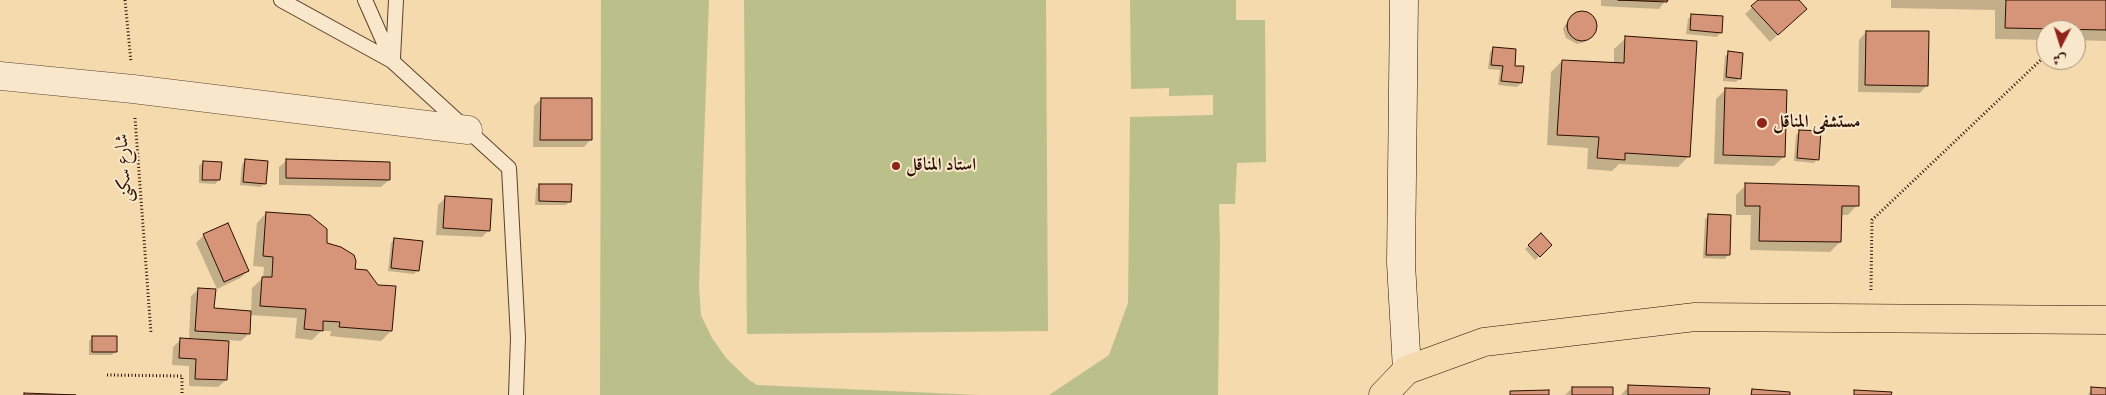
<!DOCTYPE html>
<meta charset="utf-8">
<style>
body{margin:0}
#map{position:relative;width:2106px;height:395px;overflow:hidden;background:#f4daad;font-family:"IM FELL Double Pica",Amiri,serif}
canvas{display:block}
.north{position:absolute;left:2036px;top:20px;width:50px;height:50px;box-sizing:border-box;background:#f8e7ca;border:1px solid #a6917a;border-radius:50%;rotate:185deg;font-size:14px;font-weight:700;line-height:20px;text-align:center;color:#2b0f01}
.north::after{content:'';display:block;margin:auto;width:18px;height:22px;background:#8f2418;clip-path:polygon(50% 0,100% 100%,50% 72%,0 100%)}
</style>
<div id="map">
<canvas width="2106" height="395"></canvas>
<div class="north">ش</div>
</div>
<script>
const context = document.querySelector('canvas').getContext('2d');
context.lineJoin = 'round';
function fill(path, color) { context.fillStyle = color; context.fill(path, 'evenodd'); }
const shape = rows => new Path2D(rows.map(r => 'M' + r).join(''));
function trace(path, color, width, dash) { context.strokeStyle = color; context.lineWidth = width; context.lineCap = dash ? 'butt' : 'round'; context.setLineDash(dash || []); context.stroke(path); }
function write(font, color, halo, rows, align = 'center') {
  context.font = font + ' "IM FELL Double Pica",Amiri,serif'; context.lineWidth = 4; context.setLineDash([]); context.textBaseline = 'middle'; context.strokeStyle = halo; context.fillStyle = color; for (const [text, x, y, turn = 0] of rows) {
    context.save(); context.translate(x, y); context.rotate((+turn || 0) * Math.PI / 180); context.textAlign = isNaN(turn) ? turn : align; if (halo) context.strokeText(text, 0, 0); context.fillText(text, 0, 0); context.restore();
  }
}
const green = shape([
 [601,0,709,0,699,286,701,315,712,338,726,358,749,380,757,385,979,395,600,395],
 [744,0,1046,0,1048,331,747,334],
 [1130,0,1236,0,1236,20,1265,20,1266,162,1237,163,1235,204,1219,204,1220,242,1218,395,1049,395,1109,355,1128,303,1130,117,1213,115,1213,95,1169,96,1169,88,1131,89]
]);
const shadow = shape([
 [1601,0,1666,0,1659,9,1601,6],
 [1760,0,1798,0,1798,16,1770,42,1745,14],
 [1891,0,2106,0,2106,41,2076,40,2076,30,2046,30,2046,40,1995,39,1995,10,1891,8],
 [1585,12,1593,18,1595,22,1595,31,1585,42,1577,44,1566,38,1563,29,1565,25,1576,13],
 [1692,15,1720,33,1717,37,1686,34,1688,19],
 [1866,32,1927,85,1920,93,1858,92,1859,40],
 [1626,38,1689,156,1678,167,1619,164,1612,171,1587,169,1588,148,1547,145,1551,72,1562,61,1614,64,1614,49],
 [1494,48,1513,67,1521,83,1517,87,1498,85,1500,70,1488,69,1490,52],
 [1729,53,1740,78,1736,82,1723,81,1725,56],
 [1726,89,1784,156,1774,166,1714,164,1716,99],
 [541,99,591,139,584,147,533,147,534,106],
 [1800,131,1817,159,1814,163,1794,161,1796,135],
 [246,160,265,183,261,187,240,185,242,164],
 [287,160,389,180,381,187,279,185,279,167],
 [203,162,219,180,215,184,199,183,199,166],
 [539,185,570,201,566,205,535,205,536,189],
 [1746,185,1857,205,1848,215,1841,215,1840,242,1830,252,1750,250,1751,215,1736,215,1736,195],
 [445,198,489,230,482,237,436,235,438,205],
 [266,213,325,244,354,270,391,331,381,341,330,336,331,331,321,331,312,340,295,338,297,318,250,315,248,334,241,341,228,340,226,380,218,387,189,386,189,366,172,365,173,347,180,340,197,340,197,338,189,338,191,296,199,289,213,309,251,312,252,288,263,278,264,267,253,266,257,223],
 [1709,215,1728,255,1725,259,1703,258,1705,219],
 [204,235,248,271,240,278,217,289,196,243],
 [1541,235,1551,245,1535,260,1525,249],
 [394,239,418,270,414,274,388,271,391,243],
 [93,337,116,351,112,355,89,355,89,341],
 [1628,387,1708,395,1621,395],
 [1572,388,1612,395,1565,395],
 [2092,388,2106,389,2106,395,2088,395]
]);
const building = shape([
 [1618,0,1668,0,1667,2,1618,0],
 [1758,0,1799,0,1807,9,1778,35,1751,6,1758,0],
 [2006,0,2106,0,2106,30,2005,28,2006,0],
 '1567 26a15 15 0 1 1 30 0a15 15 0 1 1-30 0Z',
 [1691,14,1723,16,1722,33,1690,30,1691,14],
 [1866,31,1929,31,1928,86,1865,85,1866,31],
 [1625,36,1697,41,1690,157,1625,153,1625,160,1597,158,1599,137,1557,135,1562,60,1624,63,1625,36],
 [1493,47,1516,49,1515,66,1524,66,1522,83,1501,81,1503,66,1491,65,1493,47],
 [1728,51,1743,53,1741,79,1726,77,1728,51],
 [1725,88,1787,90,1785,157,1723,155,1725,88],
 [541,98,592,98,592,140,540,140,541,98],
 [1799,130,1821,131,1819,160,1797,158,1799,130],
 [245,159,268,161,266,184,243,182,245,159],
 [286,159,390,162,390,180,286,178,286,159],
 [203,161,222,162,220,180,202,180,203,161],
 [1745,183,1859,186,1859,206,1842,206,1841,242,1759,241,1760,206,1745,206,1745,183],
 [539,184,572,184,571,202,539,201,539,184],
 [445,196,492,199,490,231,443,228,445,196],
 [266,212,310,215,327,229,327,243,341,247,354,255,356,261,355,269,367,270,378,285,396,286,392,331,339,327,340,322,323,321,323,331,304,329,306,309,260,306,262,277,272,277,273,257,263,256,266,212],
 [1708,214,1731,215,1730,255,1706,255,1708,214],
 [228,223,249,271,224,282,203,234,228,223],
 [1541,233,1552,245,1540,257,1528,245,1541,233],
 [394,238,423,241,419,271,391,268,394,238],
 [198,288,216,289,214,308,251,311,250,334,195,331,198,288],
 [92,336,117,336,117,352,92,352,92,336],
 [180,338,229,341,227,380,195,379,196,359,179,358,180,338],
 [1628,385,1710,388,1709,395,1628,395,1628,385],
 [1572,387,1613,387,1613,395,1572,395,1572,387],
 [2091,387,2106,388,2106,395,2091,395,2091,387],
 [1752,389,1790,392,1790,395,1751,395,1752,389],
 [1549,390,1549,395,1510,395,1510,391,1549,390],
 [1854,390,1892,392,1891,395,1854,395,1854,390],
 [24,393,76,395,24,395,24,393]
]);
const path = shape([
 [125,0,131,62],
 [135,118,151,333],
 [1871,290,1872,220,2046,55],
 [107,375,182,376,182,395]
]);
const lane = shape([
 [281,0,392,61,509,168,518,338,516,395],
 [365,0,392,61],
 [393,58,396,0]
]);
const street = shape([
 [0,76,133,89,468,130]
]);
const secondary = shape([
 [1404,0,1401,263,1407,370]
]);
const primary = shape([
 [1383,395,1407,370,1484,342,1695,317,2106,320]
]);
const markers = [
 [1762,123,6,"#8f2418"],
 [896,166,5,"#8f2418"]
];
const poiNames = [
 ["مستشفى المناقل",1773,123],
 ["استاد المناقل",906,166]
];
const streetNames = [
 ["شارع سكنى",125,168,-94]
];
fill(green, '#bbc08a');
fill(shadow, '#0003');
fill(building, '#d69479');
trace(building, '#2b0f01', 1);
trace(lane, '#5d422c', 16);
trace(street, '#5d422c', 29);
trace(secondary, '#2b0f01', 29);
trace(primary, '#2b0f01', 29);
trace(path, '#2b0f01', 3, [1, 2.5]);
trace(lane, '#f8e7ca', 14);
trace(street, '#f8e7ca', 28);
trace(secondary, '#f8e7ca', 28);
trace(primary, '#f4daad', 28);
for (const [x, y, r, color] of markers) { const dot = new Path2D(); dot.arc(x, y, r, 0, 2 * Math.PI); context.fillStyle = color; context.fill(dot); trace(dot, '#f8e7ca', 2); }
write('bold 18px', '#2b0f01', '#f8e7ca', poiNames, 'left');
write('18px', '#2b0f01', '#f8e7ca', streetNames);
</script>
